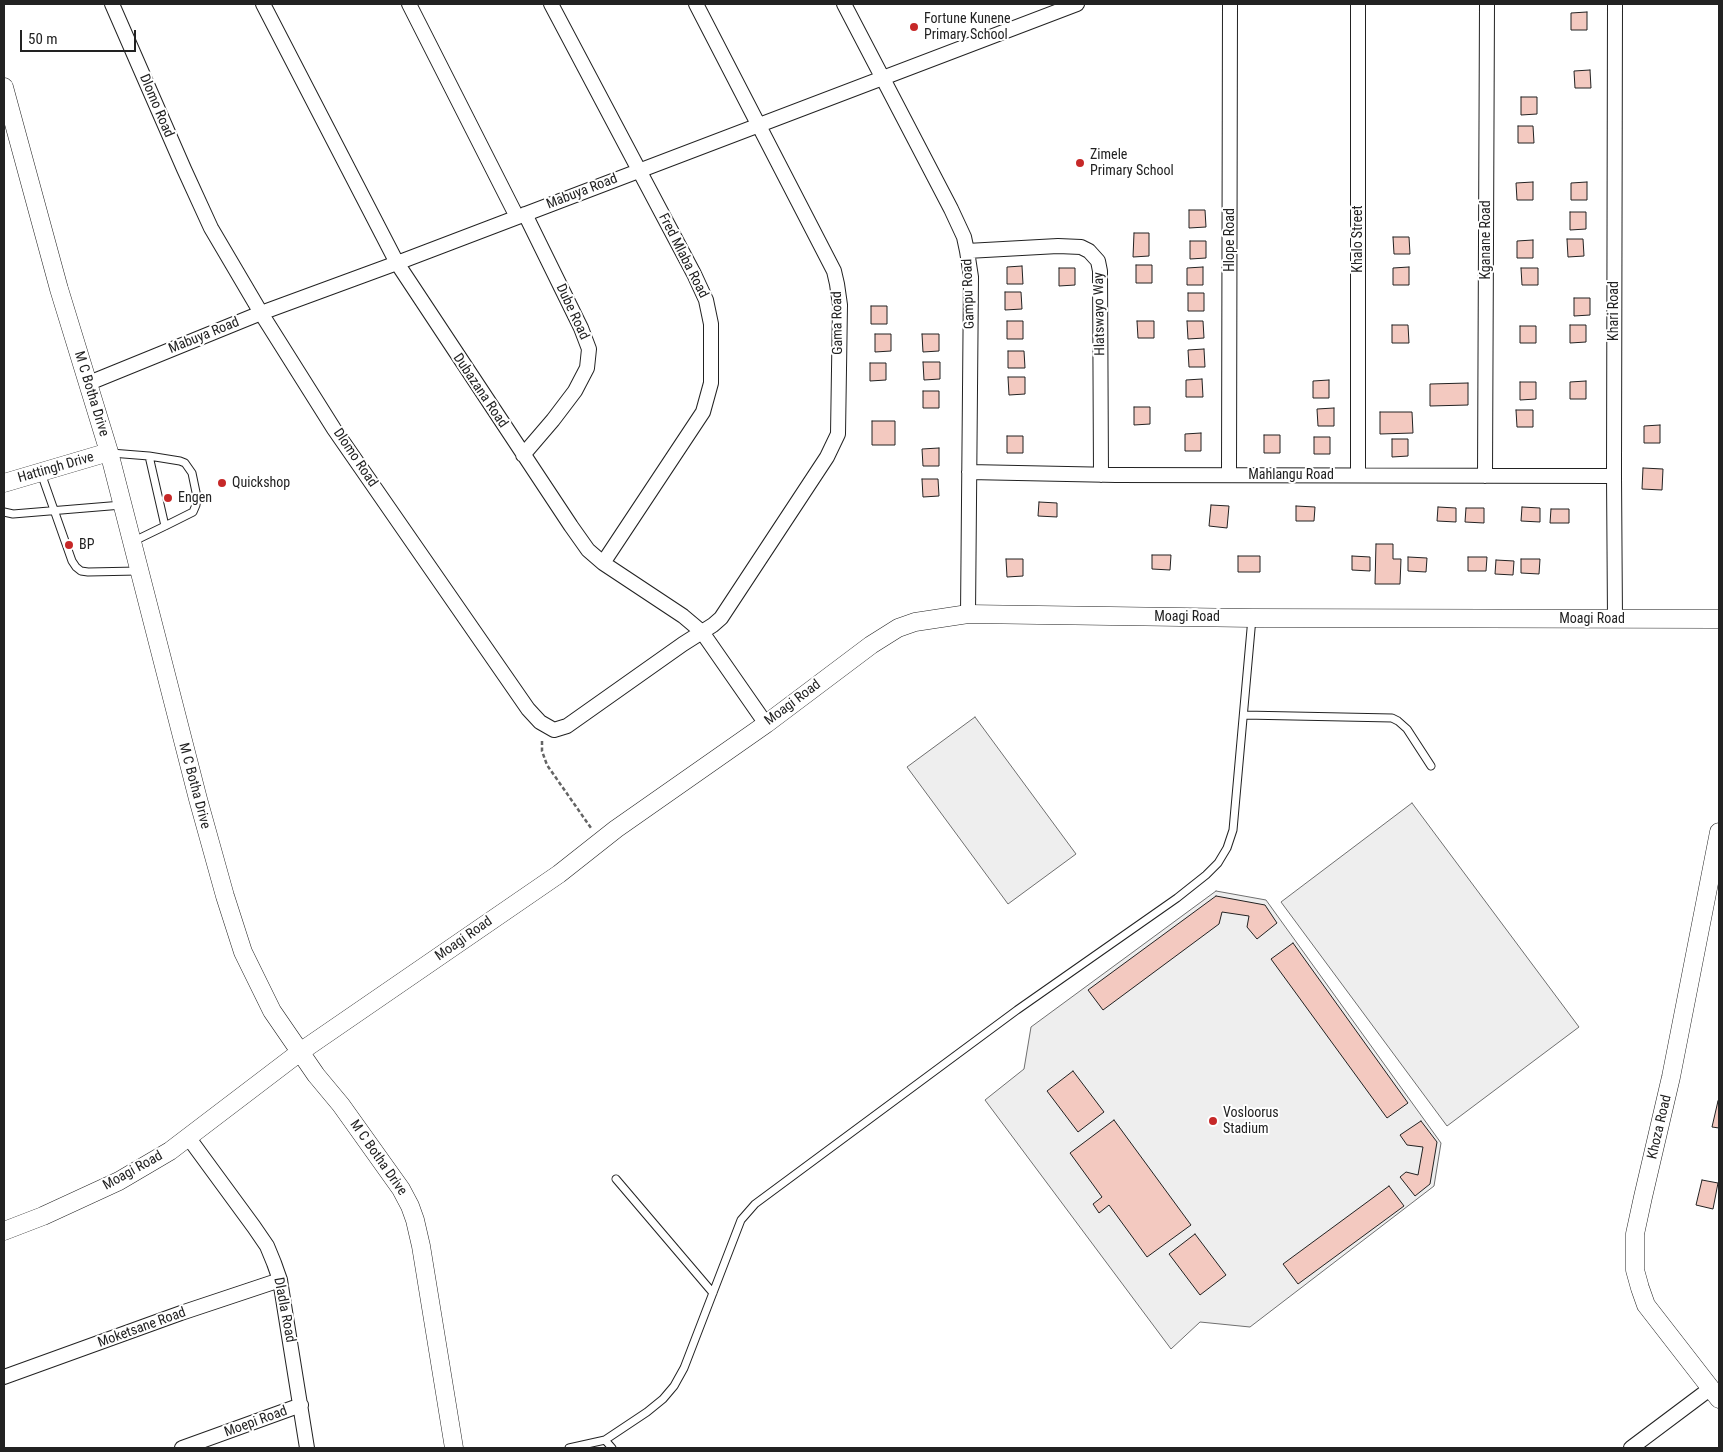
<!DOCTYPE html>
<style>
body{margin:0}
#map{position:relative;width:1723px;height:1452px;overflow:hidden;background:#fff;font-family:"Roboto Condensed",sans-serif}
canvas{display:block}
.frame{position:absolute;inset:0;border:5px solid #222;pointer-events:none}
.scale{position:absolute;left:20px;top:30px;width:116px;height:22px;box-sizing:border-box;border:2px solid #222;border-top:0;padding-left:6px;font-size:15px;line-height:18px;white-space:nowrap;color:#222;-webkit-text-stroke:4px #fff;paint-order:stroke}
</style>
<div id="map">
<canvas width="1723" height="1452"></canvas>
<div class="frame"></div>
<div class="scale">50 m</div>
</div>
<script>
const context = document.querySelector('canvas').getContext('2d');
context.lineJoin = 'round';
function fill(path, color) { context.fillStyle = color; context.fill(path, 'evenodd'); }
const shape = rows => new Path2D(rows.map(r => 'M' + r).join(''));
function trace(path, color, width, dash) { context.strokeStyle = color; context.lineWidth = width; context.lineCap = dash ? 'butt' : 'round'; context.setLineDash(dash || []); context.stroke(path); }
function write(font, color, halo, rows, align = 'center') {
  context.font = font + ' "Roboto Condensed",sans-serif'; context.lineWidth = 4; context.setLineDash([]); context.textBaseline = 'middle'; context.strokeStyle = halo; context.fillStyle = color; for (const [text, x, y, turn = 0] of rows) {
    context.save(); context.translate(x, y); context.rotate((+turn || 0) * Math.PI / 180); context.textAlign = isNaN(turn) ? turn : align; if (halo) context.strokeText(text, 0, 0); context.fillText(text, 0, 0); context.restore();
  }
}
const green = shape([
 [975,717,1076,854,1008,904,907,767,975,717],
 [1412,803,1579,1027,1447,1126,1281,902,1412,803],
 [1216,891,1266,900,1441,1143,1434,1186,1250,1327,1200,1322,1171,1349,985,1100,1024,1069,1031,1027,1216,891]
]);
const building = shape([
 [1587,12,1587,30,1571,30,1571,13,1587,12],
 [1590,70,1591,88,1575,88,1574,71,1590,70],
 [1521,97,1537,97,1537,114,1521,115,1521,97],
 [1518,126,1533,126,1534,143,1518,143,1518,126],
 [1533,182,1533,200,1517,200,1516,183,1533,182],
 [1587,182,1587,200,1571,200,1571,183,1587,182],
 [1189,210,1205,210,1206,227,1189,228,1189,210],
 [1570,212,1586,212,1586,229,1570,230,1570,212],
 [1134,233,1149,233,1149,256,1133,257,1134,233],
 [1393,237,1409,237,1410,254,1394,254,1393,237],
 [1567,239,1583,239,1584,256,1568,257,1567,239],
 [1533,240,1533,258,1517,258,1517,241,1533,240],
 [1190,241,1206,241,1206,258,1190,259,1190,241],
 [1136,265,1152,265,1152,283,1136,283,1136,265],
 [1022,266,1023,284,1007,284,1007,267,1022,266],
 [1203,267,1203,285,1187,285,1187,268,1203,267],
 [1409,267,1409,285,1393,285,1393,268,1409,267],
 [1059,268,1075,268,1075,285,1059,286,1059,268],
 [1521,268,1538,268,1538,285,1522,285,1521,268],
 [1005,292,1021,292,1022,309,1005,310,1005,292],
 [1188,293,1204,293,1204,311,1188,311,1188,293],
 [1574,298,1590,298,1590,315,1574,316,1574,298],
 [871,306,887,306,887,324,871,324,871,306],
 [1007,321,1023,321,1023,339,1007,339,1007,321],
 [1137,321,1154,321,1154,338,1138,338,1137,321],
 [1187,321,1203,321,1204,338,1188,339,1187,321],
 [1392,325,1408,325,1409,343,1392,343,1392,325],
 [1570,325,1586,325,1586,342,1570,343,1570,325],
 [1520,326,1536,326,1536,343,1520,343,1520,326],
 [875,334,891,334,891,351,875,352,875,334],
 [922,334,939,334,939,351,923,352,922,334],
 [1204,349,1205,367,1189,367,1188,350,1204,349],
 [1008,351,1024,351,1025,368,1008,368,1008,351],
 [923,362,940,362,940,379,924,380,923,362],
 [870,363,886,363,886,380,870,381,870,363],
 [1008,377,1025,377,1025,394,1009,395,1008,377],
 [1202,379,1203,397,1186,397,1186,380,1202,379],
 [1329,380,1329,398,1313,398,1313,381,1329,380],
 [1586,381,1586,399,1570,399,1570,382,1586,381],
 [1520,382,1536,382,1536,399,1520,400,1520,382],
 [1468,383,1468,405,1430,406,1430,384,1468,383],
 [923,391,939,391,939,408,923,408,923,391],
 [1134,407,1150,407,1150,424,1134,425,1134,407],
 [1334,408,1334,426,1318,426,1317,409,1334,408],
 [1516,410,1533,410,1533,427,1517,427,1516,410],
 [1380,412,1412,412,1413,433,1380,434,1380,412],
 [872,421,895,421,895,445,872,445,872,421],
 [1660,425,1660,443,1644,443,1644,426,1660,425],
 [1201,433,1201,451,1185,451,1185,434,1201,433],
 [1264,435,1280,435,1280,453,1264,453,1264,435],
 [1007,436,1023,436,1023,453,1007,453,1007,436],
 [1314,437,1330,437,1330,454,1314,454,1314,437],
 [1392,439,1408,439,1408,456,1392,457,1392,439],
 [939,448,939,466,923,466,922,449,939,448],
 [1643,468,1663,469,1662,490,1642,489,1643,468],
 [922,479,938,479,939,496,923,497,922,479],
 [1039,502,1057,503,1057,517,1038,516,1039,502],
 [1211,505,1229,506,1227,528,1209,526,1211,505],
 [1296,506,1315,507,1314,521,1296,521,1296,506],
 [1438,507,1456,508,1456,522,1437,521,1438,507],
 [1522,507,1540,508,1540,522,1521,521,1522,507],
 [1466,508,1484,508,1484,523,1465,522,1466,508],
 [1551,509,1569,509,1569,523,1550,523,1551,509],
 [1376,544,1393,544,1393,559,1401,559,1400,584,1375,584,1376,544],
 [1152,555,1171,555,1170,570,1152,569,1152,555],
 [1238,556,1260,556,1260,572,1238,572,1238,556],
 [1352,556,1370,557,1370,571,1352,570,1352,556],
 [1408,557,1427,558,1426,572,1408,571,1408,557],
 [1468,557,1487,557,1486,571,1468,571,1468,557],
 [1006,559,1023,559,1023,576,1007,577,1006,559],
 [1521,559,1540,559,1539,574,1521,573,1521,559],
 [1496,560,1514,561,1513,575,1495,574,1496,560],
 [1216,896,1265,905,1277,923,1257,939,1247,927,1249,916,1222,912,1219,924,1103,1010,1088,990,1216,896],
 [1293,943,1408,1103,1387,1118,1271,959,1293,943],
 [1073,1071,1104,1112,1078,1132,1047,1091,1073,1071],
 [1718,1101,1719,1101,1719,1128,1712,1127,1718,1101],
 [1114,1120,1191,1225,1147,1257,1109,1205,1099,1213,1093,1204,1102,1197,1070,1153,1114,1120],
 [1421,1121,1437,1142,1430,1184,1415,1196,1400,1177,1406,1172,1418,1175,1423,1147,1407,1145,1400,1135,1421,1121],
 [1702,1180,1718,1183,1713,1209,1696,1205,1702,1180],
 [1389,1186,1404,1206,1298,1284,1283,1264,1389,1186],
 [1195,1234,1226,1275,1200,1295,1169,1254,1195,1234]
]);
const path = shape([
 [542,741,542,751,547,765,591,828]
]);
const service = shape([
 [111,453,149,456,165,526,132,542],
 [149,456,180,461,185,463,192,473,197,497,196,505,193,512,165,526],
 [41,473,72,561,76,567,81,571,88,572,138,571],
 [4,512,13,514,122,505],
 [1244,715,1392,718,1398,721,1407,729,1431,766],
 [616,1179,713,1293],
 [605,1440,647,1412,663,1399,674,1386,684,1368,741,1220,755,1204,1017,1010,1177,898,1206,875,1218,863,1227,848,1233,830,1252,618],
 [569,1448,605,1440,612,1448]
]);
const minor = shape([
 [112,4,184,169,211,228,261,313,334,429,528,709,540,722,554,730,567,726,683,644,713,625,721,618,827,457,838,434,840,305,837,284,834,271,696,4],
 [263,4,397,263,571,526,588,550,603,563,683,616,702,632,766,724],
 [409,4,517,217],
 [551,4,694,274,706,300,711,324,711,383,703,412,603,563],
 [844,4,951,209,964,237,967,251,971,277,968,614],
 [1358,4,1358,475],
 [967,251,1058,246,1081,247,1089,251,1098,261,1100,271,1101,475],
 [89,383,261,313,397,263,1077,4],
 [523,455,553,420,575,391,587,368,589,349,581,328,525,214],
 [969,472,1116,475,1614,476],
 [1229,475,1230,4],
 [1485,476,1487,4],
 [1615,619,1614,476,1615,4],
 [188,1137,254,1227,267,1246,274,1263,280,1280,307,1448],
 [4,1377,181,1313,280,1280],
 [182,1448,301,1405],
 [1631,1448,1711,1388]
]);
const tertiary = shape([
 [4,87,59,289,109,452,198,799,225,896,243,952,272,1011,316,1075,341,1105,401,1189,410,1206,415,1220,421,1246,454,1448],
 [4,483,109,452],
 [1719,832,1671,1077,1643,1197,1635,1234,1635,1270,1640,1288,1646,1305,1719,1399],
 [4,1231,43,1216,119,1181,170,1151,300,1052,559,874,616,829,766,724,871,645,898,628,915,622,968,614,1252,618,1719,619]
]);
const markers = [
 [914,27,5,"#c62828"],
 [1080,163,5,"#c62828"],
 [222,483,5,"#c62828"],
 [168,498,5,"#c62828"],
 [69,545,5,"#c62828"],
 [1213,1121,5,"#c62828"]
];
const poiNames = [
 ["Fortune Kunene",924,19],
 ["Primary School",924,35],
 ["Zimele",1090,155],
 ["Primary School",1090,171],
 ["Quickshop",232,483],
 ["Engen",178,498],
 ["BP",79,545],
 ["Vosloorus",1223,1113],
 ["Stadium",1223,1129]
];
const streetNames = [
 ["Dlomo Road",156,106,67],
 ["Mabuya Road",582,192,-21],
 ["Khalo Street",1358,239,-90],
 ["Hlope Road",1230,240,-90],
 ["Kganane Road",1486,240,-90],
 ["Fred Mlaba Road",683,256,63],
 ["Gampu Road",969,294,-92],
 ["Khari Road",1614,311,-90],
 ["Dube Road",572,312,65],
 ["Hlatswayo Way",1100,314,-91],
 ["Gama Road",838,323,-91],
 ["Mabuya Road",204,336,-22],
 ["Dubazana Road",480,391,56],
 ["M C Botha Drive",91,394,73],
 ["Dlomo Road",355,458,56],
 ["Hattingh Drive",56,468,-16],
 ["Mahlangu Road",1291,475],
 ["Moagi Road",1187,617],
 ["Moagi Road",1592,619],
 ["Moagi Road",793,703,-37],
 ["M C Botha Drive",194,786,75],
 ["Moagi Road",464,939,-35],
 ["Khoza Road",1660,1127,-77],
 ["M C Botha Drive",378,1158,55],
 ["Moagi Road",133,1171,-29],
 ["Dladla Road",284,1310,79],
 ["Moketsane Road",142,1328,-20],
 ["Moepi Road",256,1422,-20]
];
fill(green, '#eee');
trace(green, '#6f6f6f', 1);
fill(building, '#f3c9c0');
trace(building, '#222', 1);
trace(service, '#222', 9);
trace(minor, '#222', 16);
trace(tertiary, '#222', 19);
trace(path, '#646464', 2.5, [4, 2.5]);
trace(service, '#fff', 7);
trace(minor, '#fff', 14);
trace(tertiary, '#fff', 18);
for (const [x, y, r, color] of markers) { const dot = new Path2D(); dot.arc(x, y, r, 0, 2 * Math.PI); context.fillStyle = color; context.fill(dot); trace(dot, '#fff', 2); }
write('14px', '#222', '#fff', poiNames, 'left');
write('14px', '#222', '#fff', streetNames);
</script>
